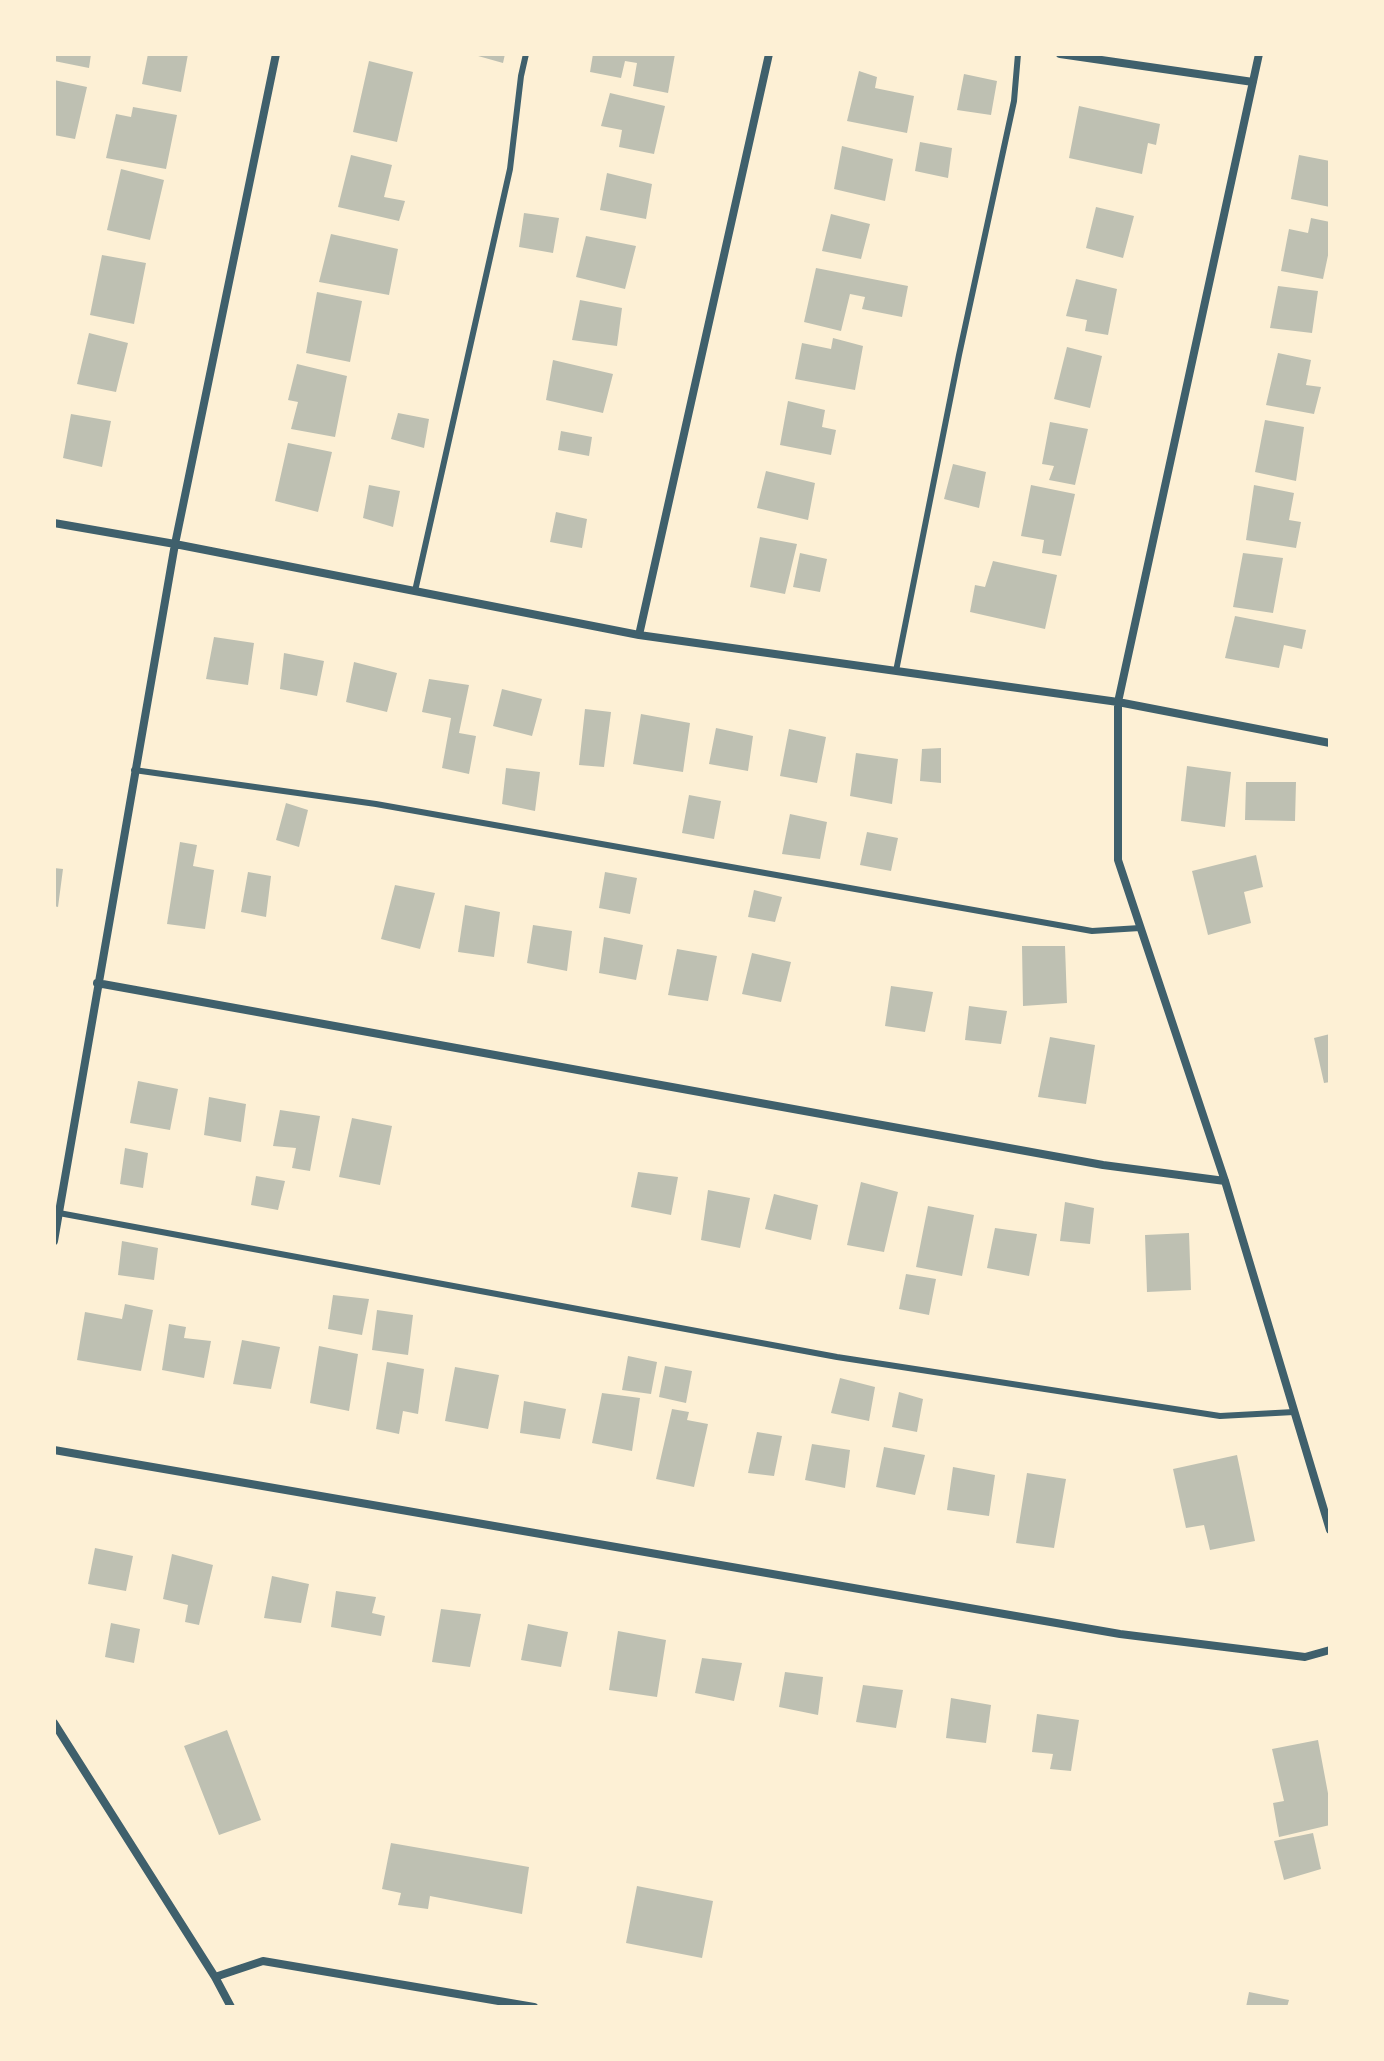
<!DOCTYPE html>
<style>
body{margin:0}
#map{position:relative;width:1384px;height:2061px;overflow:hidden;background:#fdf0d5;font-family:Barlow,sans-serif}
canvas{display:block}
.frame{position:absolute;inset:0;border:56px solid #fdf0d5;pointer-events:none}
</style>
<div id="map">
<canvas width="1384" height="2061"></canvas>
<div class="frame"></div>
</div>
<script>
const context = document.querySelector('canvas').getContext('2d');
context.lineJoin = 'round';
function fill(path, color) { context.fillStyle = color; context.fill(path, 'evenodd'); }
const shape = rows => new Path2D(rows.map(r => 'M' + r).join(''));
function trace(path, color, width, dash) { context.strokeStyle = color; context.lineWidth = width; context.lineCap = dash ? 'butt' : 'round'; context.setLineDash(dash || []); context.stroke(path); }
const building = shape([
 [54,54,91,54,89,68,54,61],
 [148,54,188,54,181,92,142,84],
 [471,54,505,54,503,63],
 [593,54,675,54,668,93,633,86,637,63,625,61,621,78,590,72],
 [369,61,413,72,397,142,353,132],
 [859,71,877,77,875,88,914,96,907,133,847,121],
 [964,74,997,81,991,115,957,110],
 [54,80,87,87,75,139,54,135],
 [610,93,665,106,654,154,619,147,622,130,601,126],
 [1079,106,1160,124,1156,145,1148,143,1142,174,1069,158],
 [133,107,177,115,166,169,106,158,116,114,131,117],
 [920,142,952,148,948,178,915,171],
 [842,146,893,159,885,201,834,189],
 [351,155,392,165,384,197,405,201,399,221,338,207],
 [1299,155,1330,161,1330,207,1291,199],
 [121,169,164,180,150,240,107,230],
 [607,173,652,184,646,219,600,210],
 [1096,207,1134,216,1123,258,1086,248],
 [524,213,559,218,553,253,519,247],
 [831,214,870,224,861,259,822,251],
 [1311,218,1330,222,1330,246,1323,279,1281,271,1289,229,1308,233],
 [331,234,398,249,389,295,319,282],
 [586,236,636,246,625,289,576,277],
 [102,255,146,263,134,324,90,315],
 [816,268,908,286,902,317,862,309,865,297,850,294,841,331,804,322],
 [1076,279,1117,289,1108,335,1085,331,1087,320,1066,316],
 [1278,286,1318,291,1312,333,1270,328],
 [317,292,362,301,350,362,306,353],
 [580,300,622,308,617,346,572,340],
 [89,333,128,343,116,392,77,384],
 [833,338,863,346,855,390,795,379,802,343,831,349],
 [1067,347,1102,356,1090,408,1054,399],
 [1278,353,1311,360,1306,385,1321,387,1314,414,1266,405],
 [553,360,613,374,603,413,546,400],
 [297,364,347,376,335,437,291,429,298,402,288,400],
 [788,401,825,410,822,427,836,430,831,455,780,445],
 [398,413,429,419,424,448,391,439],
 [71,414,111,421,102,467,63,458],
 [1265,420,1304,427,1296,481,1255,472],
 [1050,422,1088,429,1075,485,1049,480,1054,466,1042,464],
 [561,431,592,437,589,456,558,450],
 [288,443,332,452,318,512,275,501],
 [953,464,986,472,979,508,944,499],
 [766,471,815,483,808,520,757,508],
 [369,485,400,491,393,527,363,518],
 [1031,485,1075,494,1061,556,1042,553,1044,540,1021,536],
 [1254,485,1294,493,1289,520,1301,522,1296,548,1246,540],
 [556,512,587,519,582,548,550,542],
 [760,537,797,544,785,594,750,587],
 [800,553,827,559,820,592,793,587],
 [1243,553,1283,558,1273,613,1233,607],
 [993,561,1057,575,1045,629,970,612,975,585,985,587],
 [1235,616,1306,630,1302,649,1284,645,1279,668,1225,658],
 [214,637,254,643,248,685,206,679],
 [284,653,324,661,317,696,280,689],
 [354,662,397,673,387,712,346,702],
 [429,679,469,685,459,733,476,736,469,774,442,768,451,718,422,712],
 [502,689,542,699,532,736,493,726],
 [585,709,611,712,604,767,579,765],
 [641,714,690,723,683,772,633,764],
 [716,728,753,736,748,771,709,764],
 [789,729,826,737,817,783,780,776],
 [941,748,941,783,920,781,922,749],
 [856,753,898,759,892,804,850,796],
 [1187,766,1231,772,1225,827,1181,821],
 [506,768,540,772,535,811,502,804],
 [1246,782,1296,782,1295,821,1245,820],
 [689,795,721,801,714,839,682,833],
 [286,803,308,810,299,847,276,840],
 [790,814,827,822,820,859,782,854],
 [867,832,898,838,891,871,860,865],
 [180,842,197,845,193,866,214,870,205,929,167,924],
 [1256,855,1263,887,1244,892,1251,923,1208,935,1192,871],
 [54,868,63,869,58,907,54,906],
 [248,872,271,876,266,917,241,912],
 [605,872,637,878,630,914,599,908],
 [395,885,435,893,420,949,381,939],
 [754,890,782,897,775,922,748,917],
 [465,905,500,912,494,957,458,952],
 [533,925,572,931,567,971,527,963],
 [604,937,643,945,636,980,599,973],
 [1022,946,1065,946,1067,1003,1023,1006],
 [677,949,717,956,708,1001,668,995],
 [752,953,791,962,781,1002,742,994],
 [891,986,933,992,925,1032,885,1026],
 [969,1006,1007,1011,1001,1044,965,1040],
 [1330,1034,1330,1082,1324,1083,1314,1038],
 [1050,1037,1095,1045,1086,1104,1038,1097],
 [138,1081,178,1089,170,1130,130,1123],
 [209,1097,246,1104,241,1142,204,1135],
 [280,1110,320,1116,310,1171,292,1168,296,1148,273,1146],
 [352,1118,392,1126,380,1185,339,1177],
 [125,1148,148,1153,143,1188,120,1184],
 [638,1172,678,1177,671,1215,631,1207],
 [256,1176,285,1181,278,1210,251,1205],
 [861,1182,898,1192,884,1252,847,1245],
 [708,1190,750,1198,740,1248,701,1240],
 [774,1194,818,1205,811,1240,765,1229],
 [1065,1202,1094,1208,1090,1244,1060,1241],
 [928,1206,974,1215,962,1276,916,1267],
 [995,1228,1037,1234,1029,1276,987,1268],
 [1189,1233,1191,1290,1147,1292,1145,1235],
 [122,1241,158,1248,154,1280,118,1275],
 [906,1274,936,1279,929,1315,899,1309],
 [333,1295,369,1299,362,1335,328,1329],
 [125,1304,153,1310,141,1371,77,1360,85,1312,122,1319],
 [377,1310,413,1315,408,1355,372,1350],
 [169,1324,186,1327,184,1338,211,1341,204,1378,162,1370],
 [242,1340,280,1347,271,1389,233,1384],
 [319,1346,358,1354,349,1411,310,1403],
 [628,1356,657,1362,651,1394,622,1390],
 [387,1362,424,1369,418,1414,403,1411,399,1434,376,1429],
 [665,1366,692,1371,686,1403,659,1397],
 [455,1367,499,1375,488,1429,445,1421],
 [840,1378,875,1387,869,1421,831,1413],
 [899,1392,923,1399,917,1432,892,1427],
 [602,1393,640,1398,632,1451,592,1443],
 [524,1401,566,1409,560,1439,520,1433],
 [672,1409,689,1412,687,1420,708,1424,694,1487,656,1479],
 [757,1432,782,1436,774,1476,748,1473],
 [812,1444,850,1450,845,1488,805,1480],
 [884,1447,925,1455,915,1495,876,1487],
 [1237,1455,1255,1541,1210,1550,1204,1525,1186,1528,1173,1469],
 [953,1467,995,1475,989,1516,947,1510],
 [1027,1473,1066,1479,1054,1548,1016,1543],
 [95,1548,133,1556,126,1591,88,1584],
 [172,1554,213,1565,199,1625,185,1622,188,1605,163,1599],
 [272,1576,309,1584,301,1623,264,1618],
 [336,1591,376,1597,372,1613,385,1616,381,1636,331,1627],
 [441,1609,481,1614,470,1667,432,1662],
 [111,1623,140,1629,134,1663,105,1657],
 [528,1624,568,1632,561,1667,521,1660],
 [618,1631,666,1640,657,1697,609,1690],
 [702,1658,742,1663,734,1701,695,1693],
 [785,1672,823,1677,818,1715,779,1707],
 [863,1685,903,1690,896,1728,856,1722],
 [951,1698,991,1705,986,1743,946,1738],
 [1037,1714,1079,1720,1071,1771,1050,1769,1053,1754,1032,1752],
 [227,1730,261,1820,219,1835,184,1746],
 [1318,1740,1330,1804,1330,1825,1279,1837,1273,1803,1284,1801,1272,1749],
 [1313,1833,1321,1869,1284,1880,1274,1841],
 [391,1843,529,1867,522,1914,430,1896,428,1909,398,1905,401,1893,382,1889],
 [637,1886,713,1901,702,1958,626,1943],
 [1249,1992,1289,2000,1287,2007,1246,2007]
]);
const service = shape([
 [415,591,510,169,521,76,526,54],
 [896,671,959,355,1014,101,1018,54],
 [134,770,376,804,1092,931,1140,928],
 [59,1213,837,1357,1220,1416,1294,1412]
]);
const minor = shape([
 [1060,54,1253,82],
 [1259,54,1118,702,1118,860,1225,1181,1330,1530],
 [54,523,175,544,639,635,1118,702,1330,743],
 [639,635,769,54],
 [97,983,1103,1165,1225,1181],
 [54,1241,175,544,276,54],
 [54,1450,1120,1634,1305,1657,1330,1650],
 [54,1723,215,1977,231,2007],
 [215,1977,263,1961,534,2007]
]);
fill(building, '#bec0b2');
trace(service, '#3f606c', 6);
trace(minor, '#3f606c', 8);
</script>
